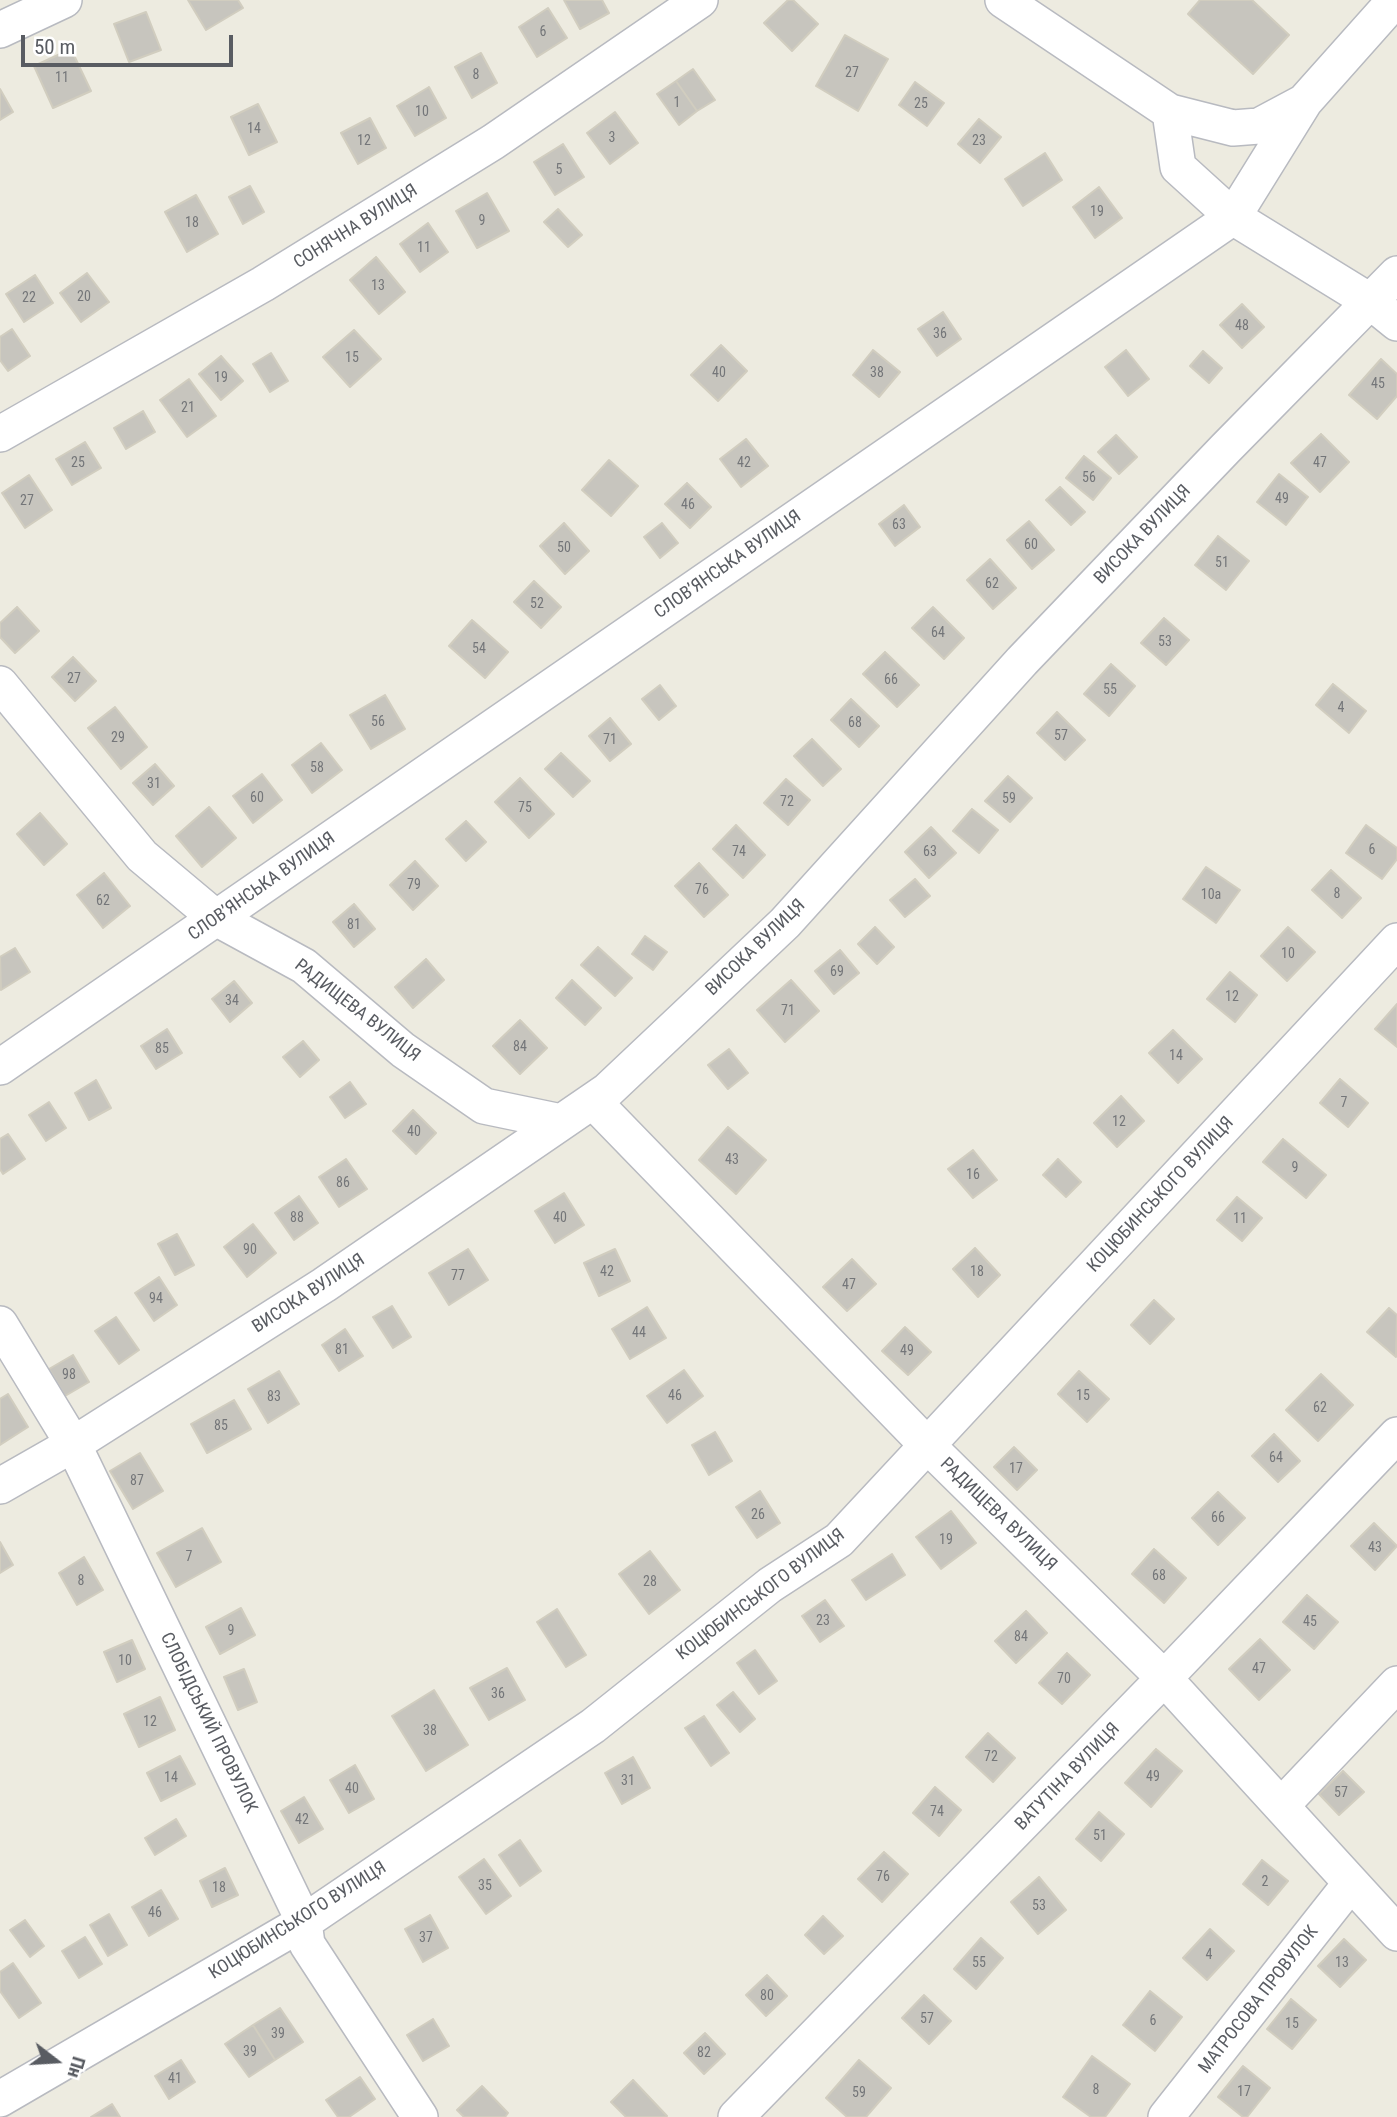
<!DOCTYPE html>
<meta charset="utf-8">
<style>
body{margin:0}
#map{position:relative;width:1397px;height:2117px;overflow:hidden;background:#edebe0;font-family:"Roboto Condensed",sans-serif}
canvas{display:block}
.north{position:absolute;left:21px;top:2026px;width:70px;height:70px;-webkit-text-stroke:5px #fff;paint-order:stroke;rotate:107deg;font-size:19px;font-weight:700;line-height:28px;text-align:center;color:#595c62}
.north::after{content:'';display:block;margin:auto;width:24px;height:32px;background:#595c62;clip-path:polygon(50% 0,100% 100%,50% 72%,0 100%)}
.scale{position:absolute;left:21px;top:35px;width:212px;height:32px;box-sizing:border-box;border:4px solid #595c62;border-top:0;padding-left:9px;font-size:21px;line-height:24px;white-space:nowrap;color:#595c62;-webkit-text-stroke:5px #fff;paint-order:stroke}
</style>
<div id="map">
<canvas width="1397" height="2117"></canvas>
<div class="north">Пн</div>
<div class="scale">50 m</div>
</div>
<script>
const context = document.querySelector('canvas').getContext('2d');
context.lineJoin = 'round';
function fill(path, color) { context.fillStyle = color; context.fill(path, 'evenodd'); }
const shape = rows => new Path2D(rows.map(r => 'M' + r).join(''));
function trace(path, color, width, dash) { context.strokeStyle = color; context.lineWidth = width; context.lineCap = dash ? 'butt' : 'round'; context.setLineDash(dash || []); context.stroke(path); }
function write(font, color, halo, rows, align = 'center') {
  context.font = font + ' "Roboto Condensed",sans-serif'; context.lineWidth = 5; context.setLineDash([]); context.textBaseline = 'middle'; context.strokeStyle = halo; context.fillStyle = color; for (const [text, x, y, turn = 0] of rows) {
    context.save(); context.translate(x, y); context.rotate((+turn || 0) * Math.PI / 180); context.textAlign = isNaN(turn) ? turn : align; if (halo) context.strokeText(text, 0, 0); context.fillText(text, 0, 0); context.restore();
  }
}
const building = shape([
 [188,0,238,0,243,8,206,30,188,0],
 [564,0,602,0,609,13,580,29,564,0],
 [788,0,793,0,818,24,792,51,764,23,788,0],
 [1200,0,1252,0,1289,35,1253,74,1188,14,1200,0],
 [548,8,567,38,537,57,519,27,548,8],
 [146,12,161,50,129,62,114,24,146,12],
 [845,35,888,59,858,111,816,86,845,35],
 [71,49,91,91,53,108,34,66,71,49],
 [481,53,497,83,472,98,455,67,481,53],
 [693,69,715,100,697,111,676,81,693,69],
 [676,81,697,111,679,125,657,94,676,81],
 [915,82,944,103,927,126,899,105,915,82],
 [429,87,446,118,415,136,397,106,429,87],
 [0,89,13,112,0,120,0,89],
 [258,104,277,142,249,155,231,117,258,104],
 [615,112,638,143,610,164,587,133,615,112],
 [370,118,386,148,358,164,341,133,370,118],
 [979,119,1001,137,980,163,958,144,979,119],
 [563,144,584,177,555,195,534,162,563,144],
 [1045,153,1062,180,1023,206,1005,179,1045,153],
 [250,186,264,212,243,224,229,197,250,186],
 [1099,187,1122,218,1095,238,1073,207,1099,187],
 [487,193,509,231,477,248,456,211,487,193],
 [196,195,218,234,187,252,165,212,196,195],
 [558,209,582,235,568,247,544,222,558,209],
 [428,223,448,252,420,272,400,244,428,223],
 [376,257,405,292,379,314,350,280,376,257],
 [87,273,109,302,81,322,60,293,87,273],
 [35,275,53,303,24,322,6,294,35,275],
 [1242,304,1264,327,1242,348,1220,325,1242,304],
 [943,312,961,339,937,356,918,329,943,312],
 [12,329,30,356,8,371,0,360,0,337,12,329],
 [354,330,381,359,350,387,323,357,354,330],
 [721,345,747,371,718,401,691,375,721,345],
 [873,350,900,372,879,397,853,375,873,350],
 [1126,350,1149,379,1128,396,1105,367,1126,350],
 [1203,351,1222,368,1209,383,1190,366,1203,351],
 [271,353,288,381,270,392,253,364,271,353],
 [221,356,243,381,221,400,199,374,221,356],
 [1381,359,1397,374,1397,396,1377,419,1349,395,1381,359],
 [189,379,216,416,187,437,160,400,189,379],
 [143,411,155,432,126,449,114,428,143,411],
 [1321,434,1349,462,1320,492,1291,463,1321,434],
 [1116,435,1137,457,1119,474,1098,452,1116,435],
 [746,439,768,466,741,487,720,459,746,439],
 [85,442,101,468,72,485,56,459,85,442],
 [1084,456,1111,478,1093,500,1066,478,1084,456],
 [609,460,638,486,611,516,582,490,609,460],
 [1279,474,1308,497,1286,525,1257,502,1279,474],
 [29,475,52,510,25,528,2,493,29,475],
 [687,483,711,507,690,528,665,504,687,483],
 [1060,487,1085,512,1071,525,1046,500,1060,487],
 [904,505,920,527,895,546,879,524,904,505],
 [1029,521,1054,550,1032,569,1007,540,1029,521],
 [564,523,589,551,565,574,540,546,564,523],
 [662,523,678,543,660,558,644,537,662,523],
 [1218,536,1249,561,1226,590,1195,565,1218,536],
 [990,559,1016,588,993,609,967,580,990,559],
 [534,581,561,607,541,628,514,602,534,581],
 [17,607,39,631,15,653,0,637,0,623,17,607],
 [933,607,964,638,944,659,912,628,933,607],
 [1164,618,1189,640,1166,665,1141,643,1164,618],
 [472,620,508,652,485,678,449,646,472,620],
 [885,652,919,685,897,707,863,674,885,652],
 [73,657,96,681,75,701,52,677,73,657],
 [1111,664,1135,686,1109,716,1084,694,1111,664],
 [1333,684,1366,711,1349,733,1316,705,1333,684],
 [660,685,676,706,659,720,642,699,660,685],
 [385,695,405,729,371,749,350,715,385,695],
 [851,699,879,726,859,747,831,720,851,699],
 [115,707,147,747,121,769,88,728,115,707],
 [1057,712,1085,740,1065,760,1037,733,1057,712],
 [610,718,631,744,610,761,589,736,610,718],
 [812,739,841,769,823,786,794,756,812,739],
 [321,743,342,770,312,793,292,765,321,743],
 [561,753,590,781,573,797,545,769,561,753],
 [155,764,174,786,153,805,133,783,155,764],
 [262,774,282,800,253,823,233,796,262,774],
 [1008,776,1032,798,1010,822,985,801,1008,776],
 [520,778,554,814,529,838,495,802,520,778],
 [786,779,810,800,788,825,764,803,786,779],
 [209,807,236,838,202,867,176,836,209,807],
 [972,809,998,830,979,853,953,831,972,809],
 [40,813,67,844,44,865,17,834,40,813],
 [466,821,486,842,466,861,446,839,466,821],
 [736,825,765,855,743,878,713,849,736,825],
 [1366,825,1397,848,1397,859,1382,879,1346,853,1366,825],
 [931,827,956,853,929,878,905,852,931,827],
 [415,861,438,886,413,910,390,885,415,861],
 [699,863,728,895,704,917,675,886,699,863],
 [1206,867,1240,890,1216,923,1183,899,1206,867],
 [1331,870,1361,898,1342,918,1312,890,1331,870],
 [104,873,130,906,103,928,77,895,104,873],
 [915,879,930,896,905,917,890,900,915,879],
 [354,904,375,929,354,947,333,922,354,904],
 [875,927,894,947,877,964,858,944,875,927],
 [1288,927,1315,952,1287,981,1261,956,1288,927],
 [645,936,667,952,653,970,632,954,645,936],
 [598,947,632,978,615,996,581,965,598,947],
 [15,948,30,972,1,990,0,957,15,948],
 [840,950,859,973,834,994,815,971,840,950],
 [426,959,444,980,413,1008,395,987,426,959],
 [1230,972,1257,995,1235,1022,1207,999,1230,972],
 [572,980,601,1008,585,1025,556,998,572,980],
 [791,980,819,1011,785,1042,757,1010,791,980],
 [234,981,252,1003,230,1022,212,999,234,981],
 [1397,1004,1397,1047,1375,1029,1397,1004],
 [520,1020,547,1048,520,1074,493,1046,520,1020],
 [167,1029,182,1053,156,1069,141,1046,167,1029],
 [1173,1030,1202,1059,1178,1083,1149,1053,1173,1030],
 [303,1041,319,1060,300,1077,283,1057,303,1041],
 [729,1049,748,1073,728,1089,708,1065,729,1049],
 [1340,1079,1368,1103,1348,1127,1320,1103,1340,1079],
 [96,1080,111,1108,89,1120,75,1093,96,1080],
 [350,1082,366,1104,345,1118,330,1097,350,1082],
 [1121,1096,1144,1121,1117,1147,1094,1123,1121,1096],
 [49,1102,66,1128,46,1141,29,1115,49,1102],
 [413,1110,436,1133,416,1154,393,1131,413,1110],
 [728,1127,766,1160,736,1194,699,1160,728,1127],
 [8,1134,25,1159,3,1174,0,1169,0,1139,8,1134],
 [1283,1139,1326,1175,1306,1198,1263,1162,1283,1139],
 [973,1150,997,1180,973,1198,948,1169,973,1150],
 [346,1159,367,1189,339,1207,319,1177,346,1159],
 [1058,1159,1081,1182,1066,1197,1043,1175,1058,1159],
 [564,1193,584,1225,555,1243,535,1211,564,1193],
 [299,1196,318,1223,294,1240,275,1213,299,1196],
 [1237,1197,1262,1218,1242,1241,1217,1220,1237,1197],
 [253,1224,276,1253,247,1277,224,1247,253,1224],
 [177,1234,194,1265,175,1275,158,1244,177,1234],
 [975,1248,1000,1275,978,1297,953,1269,975,1248],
 [468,1249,488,1280,449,1305,429,1273,468,1249],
 [615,1249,630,1281,599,1296,584,1263,615,1249],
 [852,1259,876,1284,847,1311,823,1287,852,1259],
 [159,1277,177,1305,154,1321,135,1293,159,1277],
 [1154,1300,1174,1319,1150,1344,1131,1325,1154,1300],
 [392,1306,411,1337,393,1348,373,1317,392,1306],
 [647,1307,666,1338,630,1359,612,1329,647,1307],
 [1389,1308,1397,1315,1396,1357,1367,1332,1389,1308],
 [116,1317,139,1350,119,1364,95,1331,116,1317],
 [905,1327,931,1352,908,1375,882,1351,905,1327],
 [345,1329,363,1356,339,1371,322,1345,345,1329],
 [73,1355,89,1382,65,1396,49,1369,73,1355],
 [684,1370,703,1396,667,1423,647,1396,684,1370],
 [279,1371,299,1404,268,1423,248,1389,279,1371],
 [1079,1371,1109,1399,1087,1422,1058,1394,1079,1371],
 [1321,1374,1353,1405,1318,1441,1286,1410,1321,1374],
 [8,1394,28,1427,0,1445,0,1399,8,1394],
 [234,1400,251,1429,207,1453,191,1424,234,1400],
 [715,1432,732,1461,709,1475,692,1445,715,1432],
 [1274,1434,1300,1461,1278,1482,1252,1456,1274,1434],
 [1014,1447,1037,1470,1017,1490,994,1467,1014,1447],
 [140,1453,163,1491,133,1509,110,1471,140,1453],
 [760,1491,780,1523,757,1538,736,1507,760,1491],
 [1218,1492,1245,1518,1218,1545,1192,1518,1218,1492],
 [951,1511,976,1543,941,1569,916,1537,951,1511],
 [1374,1523,1397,1546,1375,1570,1351,1546,1374,1523],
 [202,1528,221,1562,176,1587,157,1553,202,1528],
 [0,1542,13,1565,0,1573,0,1542],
 [1154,1549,1186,1578,1164,1603,1132,1574,1154,1549],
 [650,1551,680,1590,649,1614,619,1574,650,1551],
 [892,1554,905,1575,866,1600,852,1580,892,1554],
 [84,1557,103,1590,77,1605,59,1573,84,1557],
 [1307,1595,1338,1622,1314,1649,1283,1622,1307,1595],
 [825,1600,844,1626,820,1642,802,1616,825,1600],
 [241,1608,255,1635,220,1654,206,1627,241,1608],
 [557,1609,586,1655,566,1667,537,1622,557,1609],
 [1026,1611,1047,1633,1016,1663,995,1641,1026,1611],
 [1260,1639,1290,1670,1259,1700,1229,1669,1260,1639],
 [132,1640,145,1669,117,1682,104,1652,132,1640],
 [755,1650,777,1681,759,1694,737,1663,755,1650],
 [1067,1653,1090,1675,1062,1704,1039,1683,1067,1653],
 [507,1668,525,1700,489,1720,470,1688,507,1668],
 [244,1669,257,1702,238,1710,224,1677,244,1669],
 [434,1690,468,1745,426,1771,392,1716,434,1690],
 [733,1692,755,1719,740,1732,717,1705,733,1692],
 [160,1697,175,1730,139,1747,124,1714,160,1697],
 [704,1716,729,1753,711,1766,685,1728,704,1716],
 [988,1733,1015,1758,993,1782,966,1757,988,1733],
 [1156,1749,1182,1771,1151,1807,1125,1783,1156,1749],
 [180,1756,195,1784,161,1801,147,1773,180,1756],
 [633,1757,650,1788,622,1804,605,1773,633,1757],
 [355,1765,374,1799,349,1813,330,1780,355,1765],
 [1343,1771,1364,1792,1339,1815,1319,1794,1343,1771],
 [935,1787,961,1810,939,1836,913,1813,935,1787],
 [304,1797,323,1829,299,1843,281,1811,304,1797],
 [1099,1812,1124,1834,1101,1861,1076,1839,1099,1812],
 [176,1819,186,1836,155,1855,145,1838,176,1819],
 [520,1840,541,1871,520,1886,499,1855,520,1840],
 [884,1852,908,1874,882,1902,858,1879,884,1852],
 [484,1859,511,1896,486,1914,459,1877,484,1859],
 [1262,1860,1288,1881,1268,1905,1243,1884,1262,1860],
 [225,1868,238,1895,212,1907,200,1881,225,1868],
 [1039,1877,1066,1910,1038,1934,1011,1902,1039,1877],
 [161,1890,178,1919,149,1936,132,1907,161,1890],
 [109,1914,127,1945,108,1956,90,1925,109,1914],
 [430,1915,448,1948,423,1962,405,1929,430,1915],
 [823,1916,843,1936,824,1954,805,1935,823,1916],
 [25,1920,44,1946,30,1957,10,1930,25,1920],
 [1210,1929,1234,1951,1207,1980,1183,1958,1210,1929],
 [85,1937,102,1964,79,1978,62,1951,85,1937],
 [981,1938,1003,1958,976,1989,954,1969,981,1938],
 [1344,1939,1366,1960,1340,1987,1318,1966,1344,1939],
 [13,1963,41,2003,19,2018,0,1991,0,1972,13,1963],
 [767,1975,787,1996,766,2016,746,1995,767,1975],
 [1150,1991,1182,2017,1155,2051,1123,2025,1150,1991],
 [924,1995,951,2021,929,2044,902,2018,924,1995],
 [1291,1999,1316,2020,1292,2049,1267,2029,1291,1999],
 [280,2008,303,2042,275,2060,253,2025,280,2008],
 [433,2019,449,2046,423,2061,407,2035,433,2019],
 [253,2025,275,2060,249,2077,225,2044,253,2025],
 [705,2033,725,2054,704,2074,684,2053,705,2033],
 [1092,2056,1130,2084,1105,2117,1091,2117,1063,2097,1092,2056],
 [181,2060,195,2082,169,2099,155,2076,181,2060],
 [859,2060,891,2088,866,2117,847,2117,826,2098,859,2060],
 [1243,2066,1270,2088,1247,2117,1243,2117,1218,2097,1243,2066],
 [360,2077,375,2099,349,2117,338,2117,326,2100,360,2077],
 [633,2080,667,2116,666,2117,626,2117,611,2102,633,2080],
 [482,2086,508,2113,505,2117,464,2117,457,2110,482,2086],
 [112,2104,120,2117,91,2117,112,2104]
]);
const minor = shape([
 [1003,0,1170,112,1233,128,1259,126,1304,102],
 [0,30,64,0],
 [1170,112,1178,167,1233,217,1371,302,1397,323],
 [0,434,263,284,493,142,700,0],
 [0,684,142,856,216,918,304,966,403,1050,484,1106,561,1122],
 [0,1067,1233,217,1305,101,1395,0],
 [593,1101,928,1446,1164,1678,1397,1933],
 [0,1324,73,1444,304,1922,307,1944,420,2117],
 [0,1486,77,1442,324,1285,607,1091,785,923,1022,661,1225,449,1397,274],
 [1281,1806,1397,1684],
 [0,2099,304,1922,593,1726,770,1585,839,1540,1397,941],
 [736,2117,1173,1669,1397,1435],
 [1166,2117,1351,1883]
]);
const numberNames = [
 ["6",543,32],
 ["27",852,73],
 ["8",476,75],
 ["11",62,78],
 ["1",677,103],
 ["25",921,104],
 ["10",422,112],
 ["14",254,129],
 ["3",612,138],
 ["12",364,141],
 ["23",979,141],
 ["5",559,170],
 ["19",1097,212],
 ["9",482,221],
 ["18",192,223],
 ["11",424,248],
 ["13",378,286],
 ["20",84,297],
 ["22",29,298],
 ["48",1242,326],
 ["36",940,334],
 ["15",352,358],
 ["40",719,373],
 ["38",877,373],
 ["19",221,378],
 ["45",1378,384],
 ["21",188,408],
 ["25",78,463],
 ["42",744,463],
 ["47",1320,463],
 ["56",1089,478],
 ["49",1282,499],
 ["27",27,501],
 ["46",688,505],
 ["63",899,525],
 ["60",1031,545],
 ["50",564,548],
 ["51",1222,563],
 ["62",992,584],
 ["52",537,604],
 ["64",938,633],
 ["53",1165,642],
 ["54",479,649],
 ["27",74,679],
 ["66",891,680],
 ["55",1110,690],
 ["4",1341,708],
 ["56",378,722],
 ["68",855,723],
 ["57",1061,736],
 ["29",118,738],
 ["71",610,740],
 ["58",317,768],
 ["31",154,784],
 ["60",257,798],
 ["59",1009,799],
 ["72",787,802],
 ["75",525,808],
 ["6",1372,850],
 ["74",739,852],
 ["63",930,852],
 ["79",414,885],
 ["76",702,890],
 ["8",1337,894],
 ["10а",1211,895],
 ["62",103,901],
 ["81",354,925],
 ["10",1288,954],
 ["69",837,972],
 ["12",1232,997],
 ["34",232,1001],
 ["71",788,1011],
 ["84",520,1047],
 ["85",162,1049],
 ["14",1176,1056],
 ["7",1344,1103],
 ["12",1119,1122],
 ["40",414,1132],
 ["43",732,1160],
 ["9",1295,1168],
 ["16",973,1175],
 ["86",343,1183],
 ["88",297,1218],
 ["40",560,1218],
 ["11",1240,1219],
 ["90",250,1250],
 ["42",607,1272],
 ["18",977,1272],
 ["77",458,1276],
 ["47",849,1285],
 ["94",156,1299],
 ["44",639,1333],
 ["81",342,1350],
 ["49",907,1351],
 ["98",69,1375],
 ["46",675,1396],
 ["15",1083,1396],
 ["83",274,1397],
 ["62",1320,1408],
 ["85",221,1426],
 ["64",1276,1458],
 ["17",1016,1469],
 ["87",137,1481],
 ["26",758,1515],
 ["66",1218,1518],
 ["19",946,1540],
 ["43",1375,1548],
 ["7",189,1557],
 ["68",1159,1576],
 ["8",81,1581],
 ["28",650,1582],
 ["23",823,1621],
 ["45",1310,1622],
 ["9",231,1631],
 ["84",1021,1637],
 ["10",125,1661],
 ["47",1259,1669],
 ["70",1064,1679],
 ["36",498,1694],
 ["12",150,1722],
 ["38",430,1731],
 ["72",991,1757],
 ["49",1153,1777],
 ["14",171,1778],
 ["31",628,1781],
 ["40",352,1789],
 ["57",1341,1793],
 ["74",937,1812],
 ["42",302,1820],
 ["51",1100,1836],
 ["76",883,1877],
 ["2",1265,1882],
 ["35",485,1886],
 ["18",219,1888],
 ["53",1039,1906],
 ["46",155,1913],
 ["37",426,1938],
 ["4",1209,1955],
 ["55",979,1963],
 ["13",1342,1963],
 ["80",767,1996],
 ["57",927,2019],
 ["6",1153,2021],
 ["15",1292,2024],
 ["39",278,2034],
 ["39",250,2052],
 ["82",704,2053],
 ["41",175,2079],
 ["8",1096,2090],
 ["17",1244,2092],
 ["59",859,2093]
];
const streetNames = [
 ["СОНЯЧНА ВУЛИЦЯ",356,227,-32],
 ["ВИСОКА ВУЛИЦЯ",1143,535,-46],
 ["СЛОВ’ЯНСЬКА ВУЛИЦЯ",728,565,-35],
 ["СЛОВ’ЯНСЬКА ВУЛИЦЯ",262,887,-35],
 ["ВИСОКА ВУЛИЦЯ",756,948,-44],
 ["РАДИЩЕВА ВУЛИЦЯ",357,1011,38],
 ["КОЦЮБИНСЬКОГО ВУЛИЦЯ",1161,1195,-47],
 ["ВИСОКА ВУЛИЦЯ",309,1294,-33],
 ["РАДИЩЕВА ВУЛИЦЯ",998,1515,44],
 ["КОЦЮБИНСЬКОГО ВУЛИЦЯ",761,1595,-37],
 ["СЛОБІДСЬКИЙ ПРОВУЛОК",208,1723,64],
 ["ВАТУТІНА ВУЛИЦЯ",1068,1777,-46],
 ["КОЦЮБИНСЬКОГО ВУЛИЦЯ",298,1921,-32],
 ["МАТРОСОВА ПРОВУЛОК",1259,2000,-52]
];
fill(building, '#c7c5be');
trace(building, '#d1cdbf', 2);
trace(minor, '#b8bac0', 38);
trace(minor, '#fff', 35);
write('14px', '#747679', null, numberNames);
write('18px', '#595c62', '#fff', streetNames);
</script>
